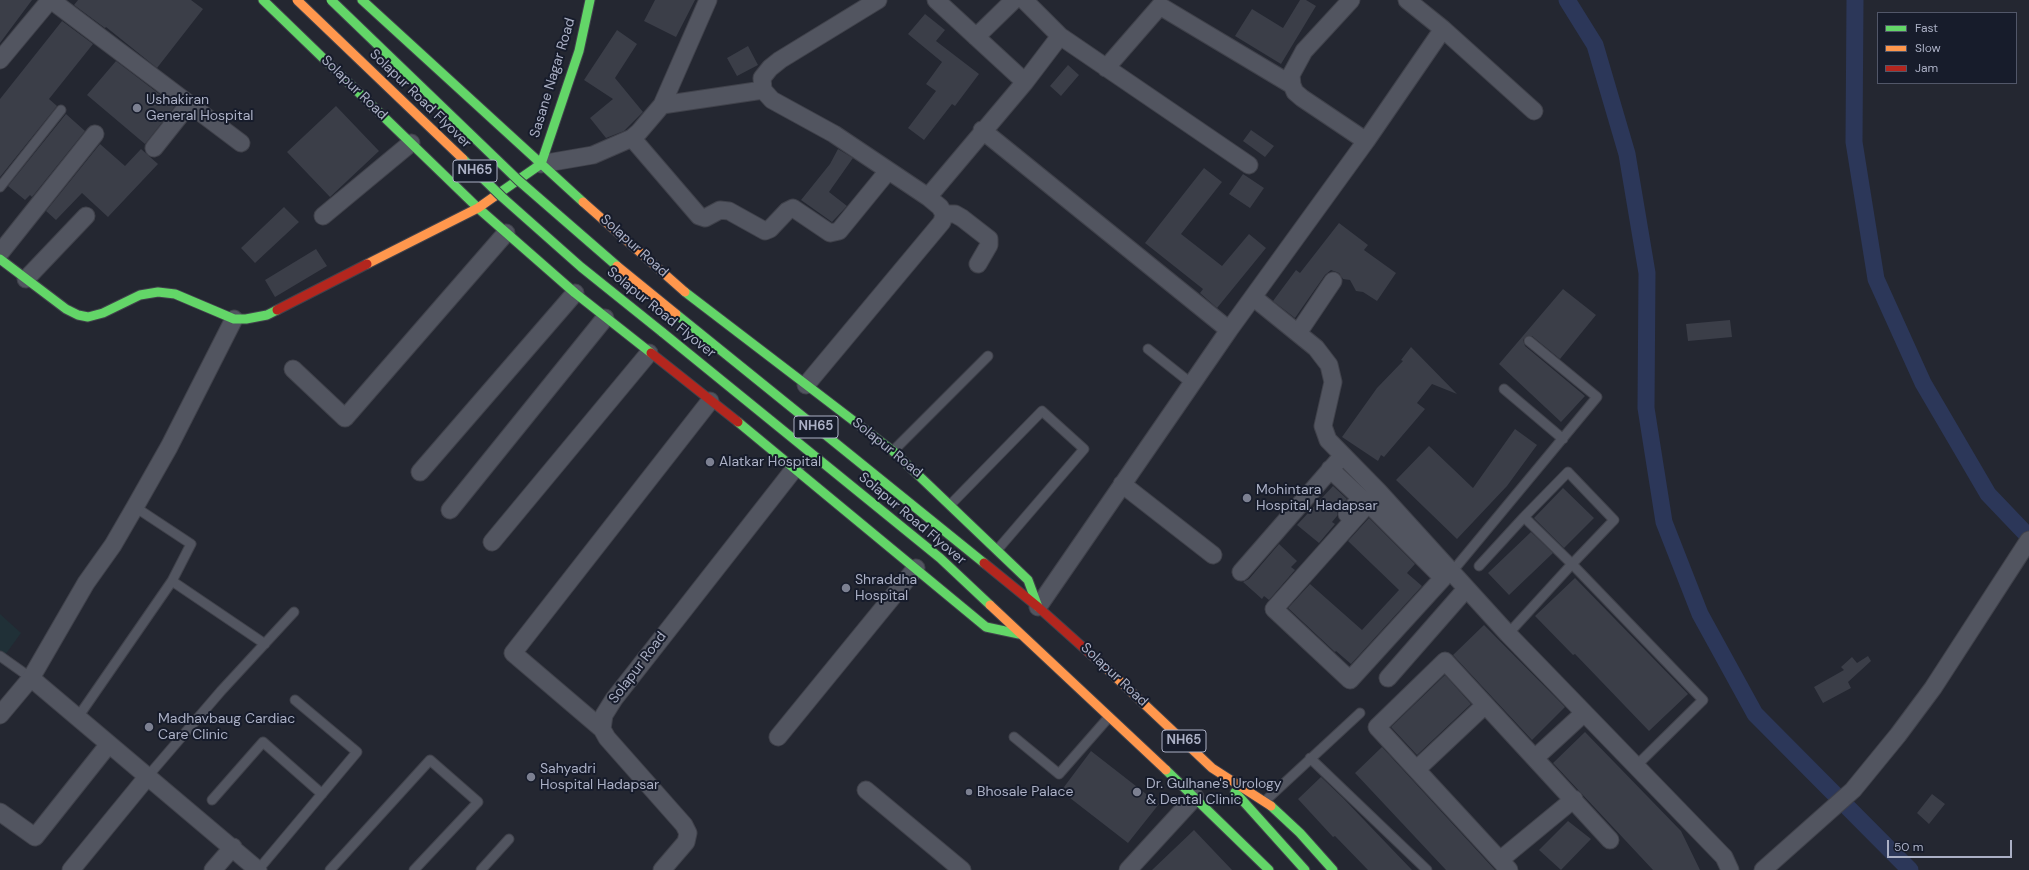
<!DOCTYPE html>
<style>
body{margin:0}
#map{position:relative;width:2029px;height:870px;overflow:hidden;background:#242731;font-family:"DM Sans",sans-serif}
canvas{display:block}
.legend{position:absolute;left:1877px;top:12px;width:140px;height:72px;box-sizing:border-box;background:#171c2b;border:1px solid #525769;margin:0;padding:5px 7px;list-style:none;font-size:12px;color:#abb0c5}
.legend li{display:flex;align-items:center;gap:8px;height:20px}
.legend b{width:20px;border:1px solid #525769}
.scale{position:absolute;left:1887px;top:840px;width:125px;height:18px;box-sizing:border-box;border:2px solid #abb0c5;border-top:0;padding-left:5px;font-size:12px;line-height:14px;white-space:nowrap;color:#abb0c5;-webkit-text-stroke:3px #171c2b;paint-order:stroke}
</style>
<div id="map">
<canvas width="2029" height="870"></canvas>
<ul class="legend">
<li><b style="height:5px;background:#63d668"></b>Fast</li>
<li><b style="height:5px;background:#ff974d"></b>Slow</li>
<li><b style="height:5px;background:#b3261e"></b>Jam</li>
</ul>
<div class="scale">50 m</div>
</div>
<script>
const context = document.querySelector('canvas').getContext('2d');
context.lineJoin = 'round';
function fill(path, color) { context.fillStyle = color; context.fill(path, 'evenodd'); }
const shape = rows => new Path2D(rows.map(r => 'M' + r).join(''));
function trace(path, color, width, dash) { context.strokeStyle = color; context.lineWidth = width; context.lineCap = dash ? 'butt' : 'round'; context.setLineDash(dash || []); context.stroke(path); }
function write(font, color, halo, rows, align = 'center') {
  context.font = font + ' "DM Sans",sans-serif'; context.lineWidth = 4; context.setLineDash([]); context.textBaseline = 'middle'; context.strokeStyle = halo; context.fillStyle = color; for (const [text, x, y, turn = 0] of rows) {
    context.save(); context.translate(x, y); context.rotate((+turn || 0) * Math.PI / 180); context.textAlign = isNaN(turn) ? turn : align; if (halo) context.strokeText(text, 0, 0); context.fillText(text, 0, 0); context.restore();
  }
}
const green = shape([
 [0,614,21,633,0,662]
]);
const canal = shape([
 [1567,0,1595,45,1627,154,1647,273,1646,408,1664,522,1700,614,1755,714,1910,870],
 [1855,0,1854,142,1876,279,1923,383,1988,494,2029,537]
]);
const building = shape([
 [0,0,32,0,0,43],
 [78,0,191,0,203,9,157,68,106,27,105,28,74,5],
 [655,0,695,0,676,37,644,21],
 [1300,0,1306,0,1316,6,1281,64,1235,36,1252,9,1283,28],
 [925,14,945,30,936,41,979,74,955,106,952,104,924,140,908,128,936,91,926,84,942,62,908,34],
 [62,21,93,44,49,99,57,106,0,177,0,99],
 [617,30,637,44,615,78,643,112,624,131,606,138,590,118,613,99,584,80],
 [748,46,758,65,737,76,727,58],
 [116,61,175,106,145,144,87,95],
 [1068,65,1079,75,1061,96,1050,86],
 [336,106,379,151,330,197,287,152],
 [66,114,85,131,32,197,30,195,25,200,8,186],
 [1251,130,1274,146,1265,157,1243,141],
 [100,144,125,166,141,149,158,164,108,217,82,193,56,220,46,211],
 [838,149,853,158,829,192,847,206,832,222,801,200,830,164],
 [1204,168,1222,182,1181,234,1222,266,1249,234,1266,248,1217,308,1200,293,1203,289,1145,243],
 [1243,174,1264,188,1250,208,1229,194],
 [284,207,299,222,255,263,241,248],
 [1339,223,1368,245,1364,250,1396,273,1377,301,1363,292,1356,291,1350,280,1343,279,1339,273,1331,270,1325,275,1295,318,1273,301,1296,270,1300,273],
 [316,249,327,266,275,297,265,280],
 [1563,289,1596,315,1560,359,1532,336,1527,336,1523,340,1525,346,1585,396,1561,422,1499,364],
 [1730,320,1732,337,1688,341,1686,324],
 [1411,347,1457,394,1432,384,1417,403,1425,409,1384,457,1381,455,1378,461,1342,437,1377,388,1403,361,1401,360],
 [1515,429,1537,445,1507,486,1457,539,1396,480,1429,446,1473,488],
 [1333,486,1347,499,1337,512,1337,516,1332,522,1335,524,1319,543,1297,525],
 [1563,488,1594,518,1564,548,1534,518],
 [1369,518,1415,564,1407,573,1422,586,1351,664,1336,651,1335,652,1288,608,1310,584,1362,630,1399,590,1348,541],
 [1531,532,1553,553,1509,595,1488,573],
 [1279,544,1297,561,1291,567,1295,570,1269,600,1264,596,1262,599,1243,582,1249,579],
 [1575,578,1688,694,1649,731,1575,654,1573,655,1535,616],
 [1484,625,1565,707,1532,740,1453,655],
 [1868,656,1871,661,1848,682,1851,688,1823,703,1814,687,1844,670,1841,667,1852,657,1857,663],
 [1445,675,1471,704,1417,755,1391,727],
 [1585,732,1681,831,1700,870,1653,870,1553,763],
 [1382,747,1495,870,1446,870,1355,773],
 [1091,751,1159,804,1128,843,1061,791],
 [1321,777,1343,798,1412,870,1368,870,1335,836,1333,837,1298,799],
 [1932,794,1945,804,1929,824,1917,813],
 [1568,821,1591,839,1561,870,1539,850],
 [1194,830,1232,870,1152,870]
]);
const lane = shape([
 [0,187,61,110],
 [1148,349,1192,384],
 [1504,389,1563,439],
 [893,451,988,356],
 [951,504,1042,411,1084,449,998,549],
 [135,507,191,544,172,581],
 [1479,566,1524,517,1568,472,1614,520,1572,564,1524,517],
 [1451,573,1597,397,1529,341],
 [1508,634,1572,564,1703,700,1636,766],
 [0,656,31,678],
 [78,717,172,581,265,644],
 [1014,737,1059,774,1109,717],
 [1310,758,1427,870],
 [148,776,221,691,294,612],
 [212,800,263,742,322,794],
 [1265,801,1360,713],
 [258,870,357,752,295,700],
 [330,870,430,760,478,802,414,870],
 [481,870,509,839]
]);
const street = shape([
 [51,0,241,143],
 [936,0,1025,82],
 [1351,0,1304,51,1291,75,1292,85,1295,92,1302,98,1366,141],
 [1407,0,1443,29,1534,111],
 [1060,36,1249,165],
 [976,37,1014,0],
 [0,60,50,0],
 [1106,68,1160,6,1292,85],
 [662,105,763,90],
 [982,130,1229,330],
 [632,138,699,216,705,218,720,210,729,211,765,231,770,229,787,211,793,208,830,233,839,231,888,171],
 [154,148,189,104],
 [541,164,593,155,632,138,639,132,662,105,708,0],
 [928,197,1025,82,1060,36,1024,0],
 [944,214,955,214,962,218,989,239,989,245,978,264],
 [323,216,411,143],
 [0,253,95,134],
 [26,279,86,216],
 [1253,297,1316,348,1329,365,1333,382,1323,426,1328,440,1379,492,1508,634,1724,857,1730,870],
 [1298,333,1333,281],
 [293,369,345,418,506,233],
 [806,385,942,222,944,214,940,207,928,197,834,134,772,100,763,90,762,78,770,68,780,60,878,0],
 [1330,469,1361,498,1347,514],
 [420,472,575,293],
 [1122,484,1213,555],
 [1369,504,1443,578,1350,680,1274,609,1374,497,1379,492],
 [450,510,605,318],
 [492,542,649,353],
 [1241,572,1337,462],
 [1038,607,1229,330,1366,141,1443,29],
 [31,678,258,870],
 [1388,678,1466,589],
 [0,715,31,678,86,583,113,545,135,507,169,447,234,319],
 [602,729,513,653,710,401],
 [778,737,916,568],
 [1535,758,1584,713],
 [1417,769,1485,705],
 [866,790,962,870],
 [0,812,35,837,109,744],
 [1500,860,1574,799],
 [71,870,148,776],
 [213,870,233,847],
 [662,870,686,842,688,833,684,825,607,738,602,729,604,715,614,699,795,468],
 [1128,870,1195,797],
 [1509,870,1377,727,1445,661,1610,840],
 [1763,870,1853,790,1898,735,1933,688,2029,540]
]);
const fast = shape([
 [263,0,478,208,575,293,651,353],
 [362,0,583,202],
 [495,196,541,164,579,51,590,0],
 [0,259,66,309,78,315,88,317,103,313,140,295,158,292,175,294,234,319,246,319,267,315,277,310],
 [685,292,893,451,1028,580,1038,607],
 [676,314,984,563],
 [662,332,940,558,990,605],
 [738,422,986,627,1019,634],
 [1166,770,1269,870],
 [1235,792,1305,870],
 [1271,806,1300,833,1333,870]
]);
const slow = shape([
 [583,202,685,292],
 [367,264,478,208,495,196],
 [990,605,1166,770],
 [1105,667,1212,768,1271,806]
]);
const jam = shape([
 [277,310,367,264],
 [651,353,738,422],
 [984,563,1038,607,1105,667]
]);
const fastBridge = shape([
 [331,0,518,180,617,266],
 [463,159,502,197,581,267,662,332]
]);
const slowBridge = shape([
 [297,0,463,159],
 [617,266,676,314]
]);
const markers = [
 [137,108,5,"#7c8091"],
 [710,462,5,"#7c8091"],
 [1247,498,5,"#7c8091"],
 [846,588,5,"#7c8091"],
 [149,727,5,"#7c8091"],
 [531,777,5,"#7c8091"],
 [969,792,4,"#7c8091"],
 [1137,792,5,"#7c8091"]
];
const shields = [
 [475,171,44],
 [816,427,44],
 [1184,741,44]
];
const shieldNames = [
 ["NH65",475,171],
 ["NH65",816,427],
 ["NH65",1184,741]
];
const streetNames = [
 ["Sasane Nagar Road",553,78,-73],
 ["Solapur Road",354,88,44],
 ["Solapur Road Flyover",420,99,44],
 ["Solapur Road",634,246,42],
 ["Solapur Road Flyover",661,313,39],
 ["Solapur Road",887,448,39],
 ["Solapur Road Flyover",912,519,40],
 ["Solapur Road",638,668,-53],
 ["Solapur Road",1114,675,43]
];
const poiNames = [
 ["Ushakiran",146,100],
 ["General Hospital",146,116],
 ["Alatkar Hospital",719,462],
 ["Mohintara",1256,490],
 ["Hospital, Hadapsar",1256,506],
 ["Shraddha",855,580],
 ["Hospital",855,596],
 ["Madhavbaug Cardiac",158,719],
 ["Care Clinic",158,735],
 ["Sahyadri",540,769],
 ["Hospital Hadapsar",540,785],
 ["Dr. Gulhane's Urology",1146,784],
 ["& Dental Clinic",1146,800],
 ["Bhosale Palace",977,792]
];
fill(green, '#203037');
trace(canal, '#2c3759', 17);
fill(building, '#3b3e48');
trace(lane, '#40424b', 11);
trace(street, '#40424b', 19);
trace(fast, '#40424b', 11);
trace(slow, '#40424b', 11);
trace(jam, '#40424b', 11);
trace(lane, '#525560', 9);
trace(street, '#525560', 17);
trace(fast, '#63d668', 9);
trace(slow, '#ff974d', 9);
trace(jam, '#b3261e', 9);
trace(fastBridge, '#40434e', 11, []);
trace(slowBridge, '#40434e', 11, []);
trace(fastBridge, '#63d668', 9);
trace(slowBridge, '#ff974d', 9);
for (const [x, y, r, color] of markers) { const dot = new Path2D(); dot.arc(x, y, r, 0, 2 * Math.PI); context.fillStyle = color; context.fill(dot); trace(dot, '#171c2b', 1.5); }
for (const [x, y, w] of shields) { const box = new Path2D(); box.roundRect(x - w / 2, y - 11, w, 22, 3); context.fillStyle = '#171c2b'; context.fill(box); trace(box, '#abb0c5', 1); }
write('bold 13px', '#abb0c5', null, shieldNames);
write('14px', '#abb0c5', '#171c2b', streetNames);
write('14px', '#abb0c5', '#171c2b', poiNames, 'left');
</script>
